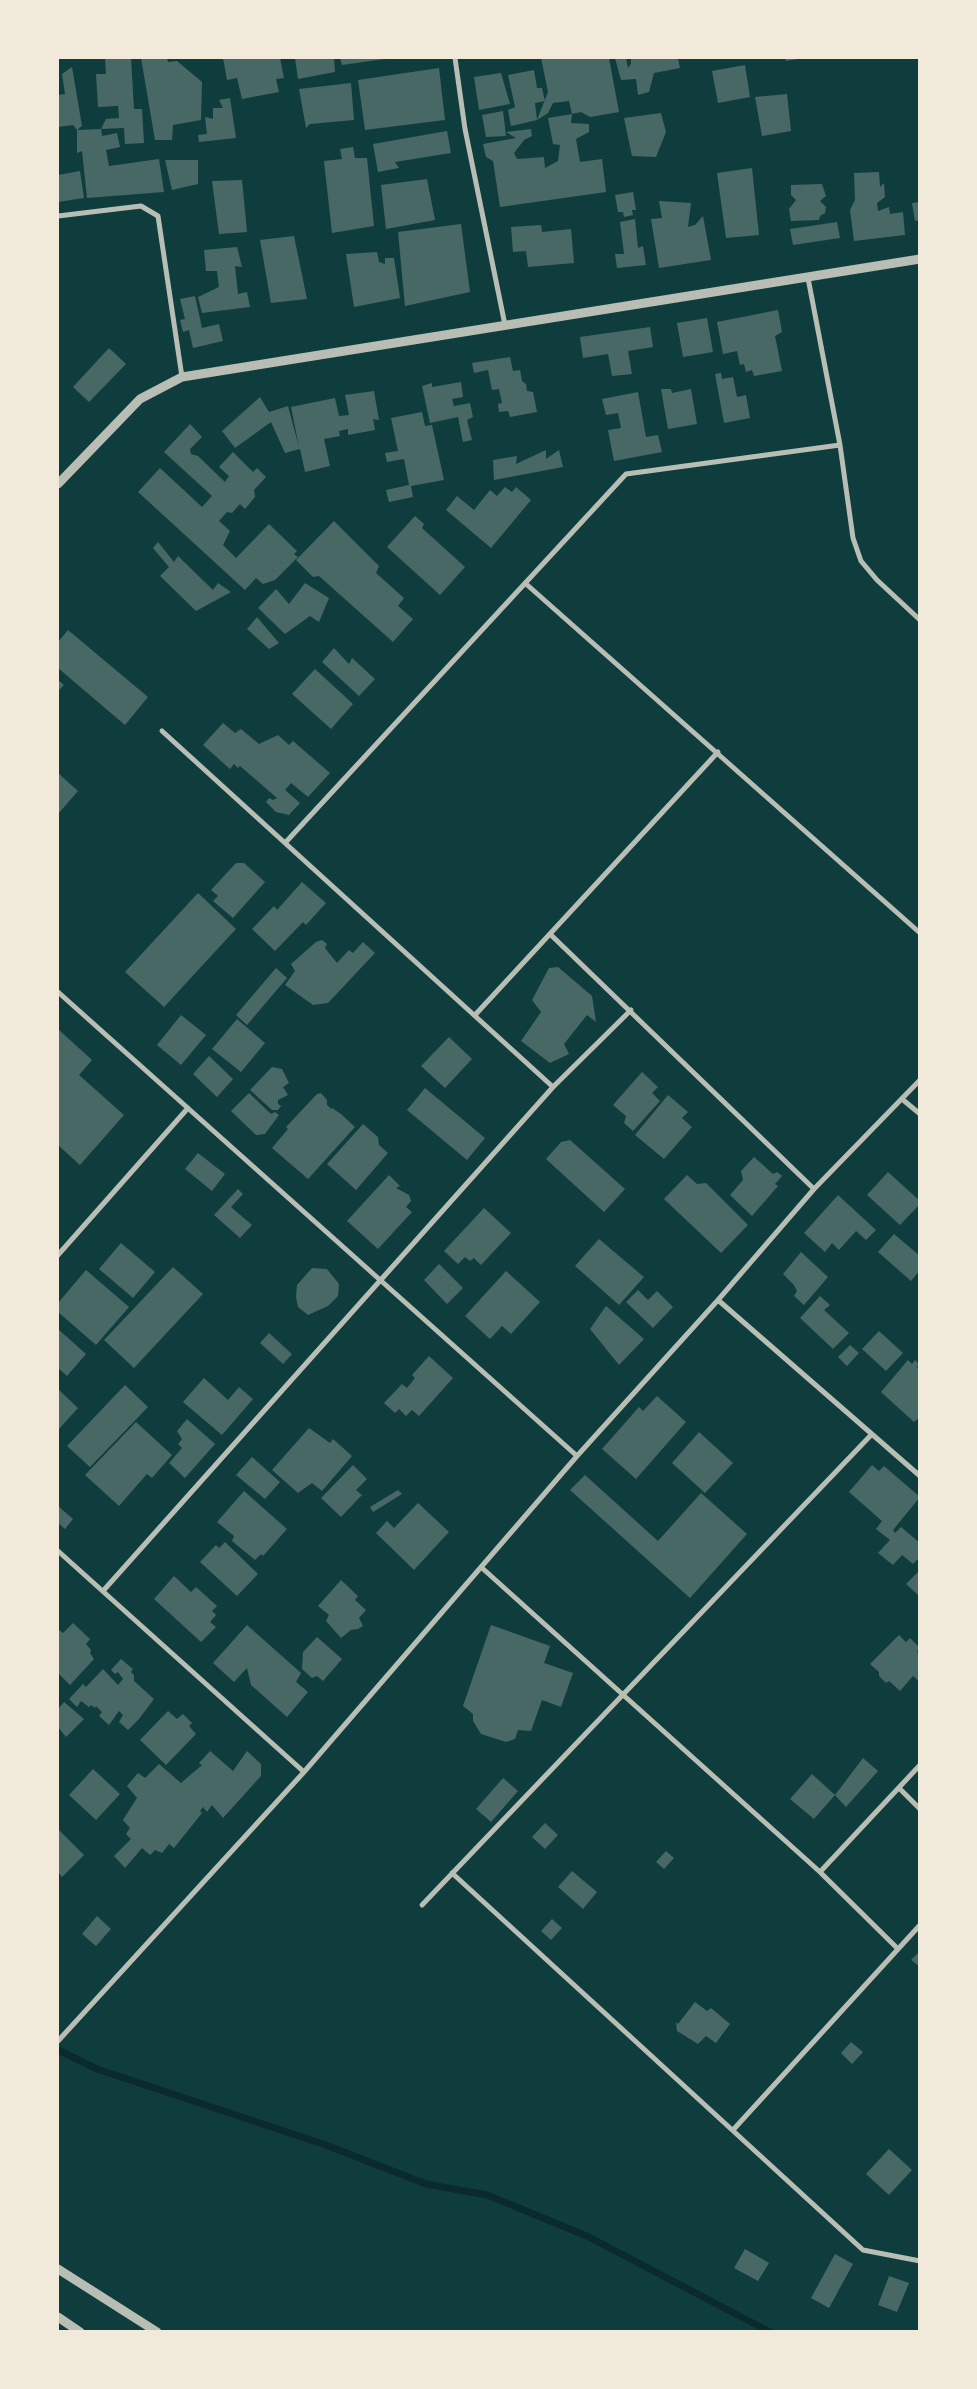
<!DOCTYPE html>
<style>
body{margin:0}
#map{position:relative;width:977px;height:2389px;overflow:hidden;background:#0f3d3e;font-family:"Space Grotesk",sans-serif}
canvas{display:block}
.frame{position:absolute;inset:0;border:59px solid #f1e9da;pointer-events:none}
</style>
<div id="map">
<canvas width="977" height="2389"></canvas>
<div class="frame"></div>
</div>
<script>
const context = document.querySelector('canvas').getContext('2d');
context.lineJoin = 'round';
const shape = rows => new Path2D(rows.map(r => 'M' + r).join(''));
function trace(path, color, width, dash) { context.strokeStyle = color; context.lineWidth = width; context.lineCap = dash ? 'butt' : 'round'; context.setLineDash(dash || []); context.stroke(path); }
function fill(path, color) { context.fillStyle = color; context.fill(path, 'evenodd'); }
const stream = shape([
 [58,2050,97,2069,326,2145,426,2184,487,2195,587,2236,770,2332]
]);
const building = shape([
 [105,58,131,58,134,109,142,109,144,143,125,144,124,128,101,129,106,119,119,118,118,106,98,107,96,74,106,74],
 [141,58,167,58,168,62,177,61,202,82,201,120,173,125,172,140,155,140],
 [223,58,280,58,284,78,276,79,279,92,242,99,237,78,227,80],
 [295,58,334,58,335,72,298,79],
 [340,58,385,58,385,59,342,65],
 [541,58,609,58,619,112,590,117,581,112,572,114,569,101,553,103,548,113,537,120,548,92],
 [615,58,626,58,628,68,631,64,631,58,678,58,680,68,654,73,649,92,638,95,636,79,621,80],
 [785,58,798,58,798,59,786,61],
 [745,65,750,97,718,103,712,71],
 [72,67,82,126,77,130,73,125,58,127,58,95,65,94,62,74],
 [439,68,445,120,365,130,358,80],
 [534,70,537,88,542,88,545,101,535,103,537,120,511,126,508,110,515,107,508,75],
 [501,73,510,104,479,110,474,77],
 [351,83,354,120,310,124,306,128,299,89],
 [787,94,791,131,762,136,755,97],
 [230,98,236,138,199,142,198,135,207,134,205,117,213,119,213,108,223,108,219,100],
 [503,111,506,136,486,137,482,115],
 [661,113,666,132,656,157,632,156,624,118],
 [572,114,571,123,589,124,589,132,576,139,580,162,602,159,606,192,500,207,493,161,486,157,483,144,516,138,506,132,531,129,532,136,524,140,514,153,517,159,544,157,545,168,558,161,560,145,553,144,548,118],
 [101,129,102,136,117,133,120,147,106,150,109,166,159,159,164,192,87,198,82,151,77,153,77,130],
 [447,131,451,153,395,162,399,168,378,172,373,144],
 [353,147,355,158,367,158,374,226,332,233,324,161,342,159,340,149],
 [165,160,198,160,198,184,172,190],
 [752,168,759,235,726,238,717,173],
 [80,171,84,198,58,202,58,175],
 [879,172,880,187,884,183,885,197,877,203,878,211,889,207,890,214,903,212,905,235,854,241,850,210,855,200,854,173],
 [427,179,435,220,386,229,381,185],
 [242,180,247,232,219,234,212,181],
 [822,184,826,196,820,201,826,207,825,213,820,216,819,220,791,221,789,209,796,200,791,195,791,185],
 [633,192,636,210,632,210,633,215,624,217,623,212,618,212,615,195],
 [659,201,691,203,688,227,695,225,703,216,711,260,659,268,651,219,662,218],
 [920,202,920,220,915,221,912,203],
 [635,219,638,248,643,246,646,265,617,268,615,254,624,254,620,222],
 [837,222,840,238,793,245,790,229],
 [461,224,470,292,405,306,398,232],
 [541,225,542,232,571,229,574,263,528,267,526,251,513,252,511,227],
 [294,236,307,299,271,303,260,240],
 [237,247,242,267,235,266,238,294,247,292,250,307,202,313,198,297,219,287,217,271,206,271,204,250],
 [377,252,379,262,385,264,385,258,394,258,400,298,354,307,346,254],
 [195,296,202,328,219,324,223,341,193,348,189,330,183,332,180,320,185,319,180,299],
 [778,310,782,332,775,336,782,371,754,376,752,370,746,372,744,364,740,365,737,351,723,354,717,322],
 [707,318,713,352,683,357,677,323],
 [650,327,653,347,628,351,632,374,612,376,608,354,583,358,580,337],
 [109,348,126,364,89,402,73,387],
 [510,357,513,371,520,370,522,381,526,384,527,391,533,392,537,412,510,417,508,411,499,412,498,404,502,403,499,389,492,390,488,370,474,373,472,363],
 [721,373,722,379,733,377,737,397,746,395,750,418,724,423,715,374],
 [461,382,463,397,452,399,454,406,470,403,473,417,467,420,472,440,463,442,458,417,430,423,422,386,432,383,432,387],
 [661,389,671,389,672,393,691,389,697,424,668,429],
 [374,391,379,420,373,419,375,430,348,435,348,429,339,431,340,436,324,439,330,466,305,472,300,449,285,453,271,422,235,448,222,431,260,397,269,412,288,406,299,447,291,407,335,398,339,416,349,415,345,395],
 [638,392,646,437,658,435,662,452,614,461,608,430,621,428,618,413,606,415,602,399],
 [422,412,425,426,432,425,444,480,411,486,413,497,389,502,386,490,409,485,404,459,387,462,385,453,398,451,391,418],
 [190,424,202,437,190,449,191,454,198,456,225,482,229,476,219,467,233,452,253,472,257,468,266,477,254,490,255,497,245,509,240,504,232,513,227,512,219,521,230,531,223,545,236,558,269,524,297,551,294,554,298,557,275,580,263,584,256,578,245,590,138,492,160,468,202,507,212,496,164,452],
 [546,450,546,459,559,450,563,467,494,480,493,460,517,456,516,464],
 [505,487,512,492,516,487,531,500,491,548,446,510,457,496,474,510,490,490,497,496],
 [415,516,424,524,422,528,465,567,440,595,387,547],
 [334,521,379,566,376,573,404,598,398,606,413,619,393,642,319,576,313,577,296,560],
 [158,542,174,562,178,556,213,590,218,583,231,592,196,611,160,576,169,567,153,548],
 [305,583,329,598,319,622,310,616,285,634,258,608,276,589,289,604],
 [257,617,279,643,269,649,247,629],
 [68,630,148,697,125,725,58,668,58,642],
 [334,648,349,664,352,658,375,679,359,696,322,662],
 [315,669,353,704,331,729,292,694],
 [58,680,64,685,58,691],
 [223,723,235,733,241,729,259,744,278,735,289,745,293,741,330,773,308,797,291,783,285,790,300,803,289,815,276,812,266,802,269,798,273,800,277,798,240,766,238,768,234,764,230,769,203,745],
 [58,773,78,791,58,814],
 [236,863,244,863,265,882,233,918,213,901,218,896,211,890],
 [302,882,326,903,306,925,303,922,275,951,252,929,274,906,277,910],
 [198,893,236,929,164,1007,125,972],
 [322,940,327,944,325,948,337,963,349,950,353,953,363,942,375,953,328,1003,313,1005,285,985,295,971,291,964,316,942],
 [558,967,592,996,596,1022,587,1015,564,1044,569,1054,550,1063,521,1041,541,1012,532,1000,549,968],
 [276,968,287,978,247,1025,236,1015],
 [181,1015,206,1035,181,1065,157,1045],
 [237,1019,265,1043,241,1072,212,1049],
 [58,1029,92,1060,79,1075,124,1115,80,1165,58,1145],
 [449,1037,472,1059,445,1088,421,1066],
 [209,1056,233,1079,217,1097,193,1074],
 [272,1067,282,1069,289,1083,283,1087,288,1095,278,1100,278,1104,281,1106,278,1110,272,1110,250,1090],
 [642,1072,658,1087,652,1093,660,1101,633,1131,624,1123,626,1116,613,1105],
 [425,1088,485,1138,467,1160,407,1110],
 [249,1093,271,1114,275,1112,279,1115,265,1134,256,1135,231,1111],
 [321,1093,327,1100,327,1105,331,1109,332,1108,341,1114,355,1127,308,1179,272,1148,288,1129,286,1127,317,1094],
 [668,1095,688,1112,682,1118,692,1127,664,1159,635,1135],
 [363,1124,378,1137,379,1145,388,1153,356,1190,327,1164],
 [570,1140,625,1189,604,1212,546,1159,561,1142],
 [198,1153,225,1174,212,1191,185,1169],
 [754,1157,773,1174,777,1172,782,1176,775,1184,778,1186,752,1216,730,1195,743,1180,741,1171],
 [888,1172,920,1201,920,1204,900,1225,867,1195],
 [389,1175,400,1186,396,1188,409,1195,411,1201,406,1207,412,1212,378,1249,347,1221],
 [687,1175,697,1184,706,1183,748,1225,721,1253,664,1199],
 [238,1189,243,1194,231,1207,252,1225,240,1238,214,1215],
 [838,1195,876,1230,866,1240,856,1231,839,1250,832,1243,825,1252,804,1233],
 [484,1208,511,1233,481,1265,474,1258,470,1261,465,1257,458,1264,444,1251],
 [894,1234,920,1256,920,1270,911,1281,878,1252],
 [599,1239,644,1277,619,1305,575,1266],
 [121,1243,155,1272,133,1298,99,1269],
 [801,1252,828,1277,804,1305,794,1296,797,1291,794,1285,783,1274],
 [439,1264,463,1288,447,1304,424,1280],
 [173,1267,203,1294,134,1368,104,1340],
 [312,1268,327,1269,339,1284,338,1296,328,1306,308,1315,298,1307,296,1297,297,1285],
 [86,1270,129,1307,96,1345,58,1312,58,1303],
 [506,1271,540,1302,511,1334,502,1326,490,1339,465,1316],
 [638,1290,648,1300,657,1291,673,1307,653,1328,626,1302],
 [820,1296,830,1305,824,1310,849,1333,833,1349,800,1318],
 [606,1306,644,1339,619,1365,590,1329],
 [58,1329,86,1354,67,1376,58,1368],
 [879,1331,903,1353,886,1371,862,1349],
 [269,1333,292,1354,283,1364,260,1343],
 [850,1345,859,1353,847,1366,838,1357],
 [429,1356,453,1378,419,1416,412,1410,406,1416,399,1409,395,1413,384,1403,402,1384,407,1388,415,1378,412,1375],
 [908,1360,912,1364,915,1360,919,1364,917,1367,920,1370,920,1417,914,1422,881,1392],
 [204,1378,228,1400,239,1387,253,1399,222,1435,183,1402],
 [125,1385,148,1407,90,1467,67,1446],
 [58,1389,78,1408,58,1430],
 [657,1396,686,1422,636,1479,602,1449,639,1407,643,1411],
 [187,1419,215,1444,185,1478,169,1463,182,1448,178,1444,182,1439,177,1431],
 [136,1422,172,1455,152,1478,147,1474,119,1506,85,1475],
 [309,1428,330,1443,333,1439,352,1456,322,1491,312,1483,298,1493,272,1470],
 [699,1432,733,1463,705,1493,672,1463],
 [252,1457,280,1482,265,1499,236,1475],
 [353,1465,367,1479,356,1490,362,1495,341,1517,321,1498],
 [872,1465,879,1471,884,1466,920,1497,893,1530,895,1533,901,1527,920,1543,920,1557,913,1564,902,1555,893,1565,878,1553,890,1540,876,1529,882,1521,849,1492],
 [585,1475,658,1541,701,1493,747,1534,690,1598,570,1490],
 [398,1490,402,1494,373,1512,370,1507],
 [244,1491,287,1529,263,1556,261,1554,255,1560,232,1541,234,1536,217,1522],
 [418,1503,449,1532,414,1570,376,1533,387,1521,394,1528],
 [58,1506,73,1519,65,1529,58,1523],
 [225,1542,258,1574,237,1596,200,1562,216,1545,219,1548],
 [920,1570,920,1594,918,1595,906,1584],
 [174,1576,191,1592,196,1587,217,1606,212,1611,216,1615,210,1622,216,1627,201,1642,154,1599],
 [341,1580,358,1596,355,1600,366,1610,359,1618,363,1626,358,1629,351,1630,341,1638,326,1621,329,1615,318,1606],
 [73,1623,90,1639,86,1644,91,1650,90,1653,94,1659,70,1685,58,1673,58,1631,59,1630,63,1633],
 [247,1625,301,1673,296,1682,308,1692,287,1717,251,1685,247,1668,234,1682,213,1663],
 [491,1625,550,1646,544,1663,573,1673,561,1707,542,1700,531,1731,518,1730,515,1739,506,1742,481,1734,473,1721,473,1714,463,1706],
 [899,1635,906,1642,910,1638,919,1647,917,1652,920,1654,920,1682,913,1676,900,1691,889,1681,886,1683,879,1676,879,1672,870,1664],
 [317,1637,342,1659,323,1681,317,1676,312,1678,302,1669,303,1652],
 [121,1659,133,1669,131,1672,134,1675,134,1681,154,1699,139,1719,128,1730,119,1722,123,1715,119,1711,109,1725,99,1716,102,1712,96,1706,95,1708,91,1705,89,1707,81,1701,77,1707,69,1699,83,1684,86,1687,103,1669,118,1685,123,1679,118,1672,115,1674,111,1670],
 [64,1702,84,1719,66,1737,58,1727,58,1709],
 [168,1711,177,1719,183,1714,192,1723,189,1726,196,1734,166,1765,140,1740],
 [210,1751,233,1771,247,1751,261,1764,261,1776,223,1818,212,1805,207,1812,203,1807,200,1811,202,1813,174,1848,169,1844,162,1853,155,1850,150,1855,142,1848,125,1868,114,1856,131,1839,126,1834,130,1828,123,1820,137,1798,127,1786,138,1773,145,1778,159,1764,181,1783,202,1765,199,1763],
 [863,1758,878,1771,846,1807,835,1795],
 [93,1769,120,1794,96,1820,69,1795],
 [812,1774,835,1795,814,1819,790,1799],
 [503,1778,518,1791,491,1822,476,1809],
 [545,1823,558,1835,545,1849,532,1837],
 [58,1829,84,1855,62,1877,58,1872],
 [666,1851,674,1858,664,1869,656,1862],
 [572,1871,597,1892,583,1909,558,1887],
 [97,1916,111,1929,96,1946,82,1934],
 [552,1919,562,1928,551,1940,541,1931],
 [920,1951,920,1967,911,1960],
 [695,2002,707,2011,711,2008,730,2024,716,2043,706,2036,698,2044,677,2031,676,2022,678,2024],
 [851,2042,863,2052,852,2064,841,2053],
 [889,2149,912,2170,889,2195,866,2174],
 [745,2249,769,2263,758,2281,734,2268],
 [835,2254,853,2264,829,2308,811,2298],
 [889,2276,909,2283,897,2312,878,2305]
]);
const minor = shape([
 [455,58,465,129,505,325],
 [58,216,141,206,158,216,182,377],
 [808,278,840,445,853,538,861,561,877,580,920,620],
 [525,583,920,933],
 [162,731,553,1087],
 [285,843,626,474,840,445],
 [550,934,814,1189],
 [58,992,577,1456],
 [475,1015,718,752],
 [902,1099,920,1114],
 [58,1255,188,1108],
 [718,1300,920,1476],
 [58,1551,304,1772],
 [481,1567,820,1872,897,1948],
 [103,1591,553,1087,631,1010],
 [899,1788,920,1809],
 [820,1872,920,1765],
 [452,1873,863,2250,920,2261],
 [422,1905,872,1434],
 [58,2041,304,1772,577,1456,718,1300,814,1189,920,1080],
 [733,2130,920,1925]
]);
const tertiary = shape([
 [58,484,140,399,182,377,920,259],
 [58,2269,157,2332],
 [58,2317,80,2332]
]);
trace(stream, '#0a2a2b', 7);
fill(building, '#486865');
trace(minor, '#b8beb3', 5);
trace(tertiary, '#b8beb3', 9);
</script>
